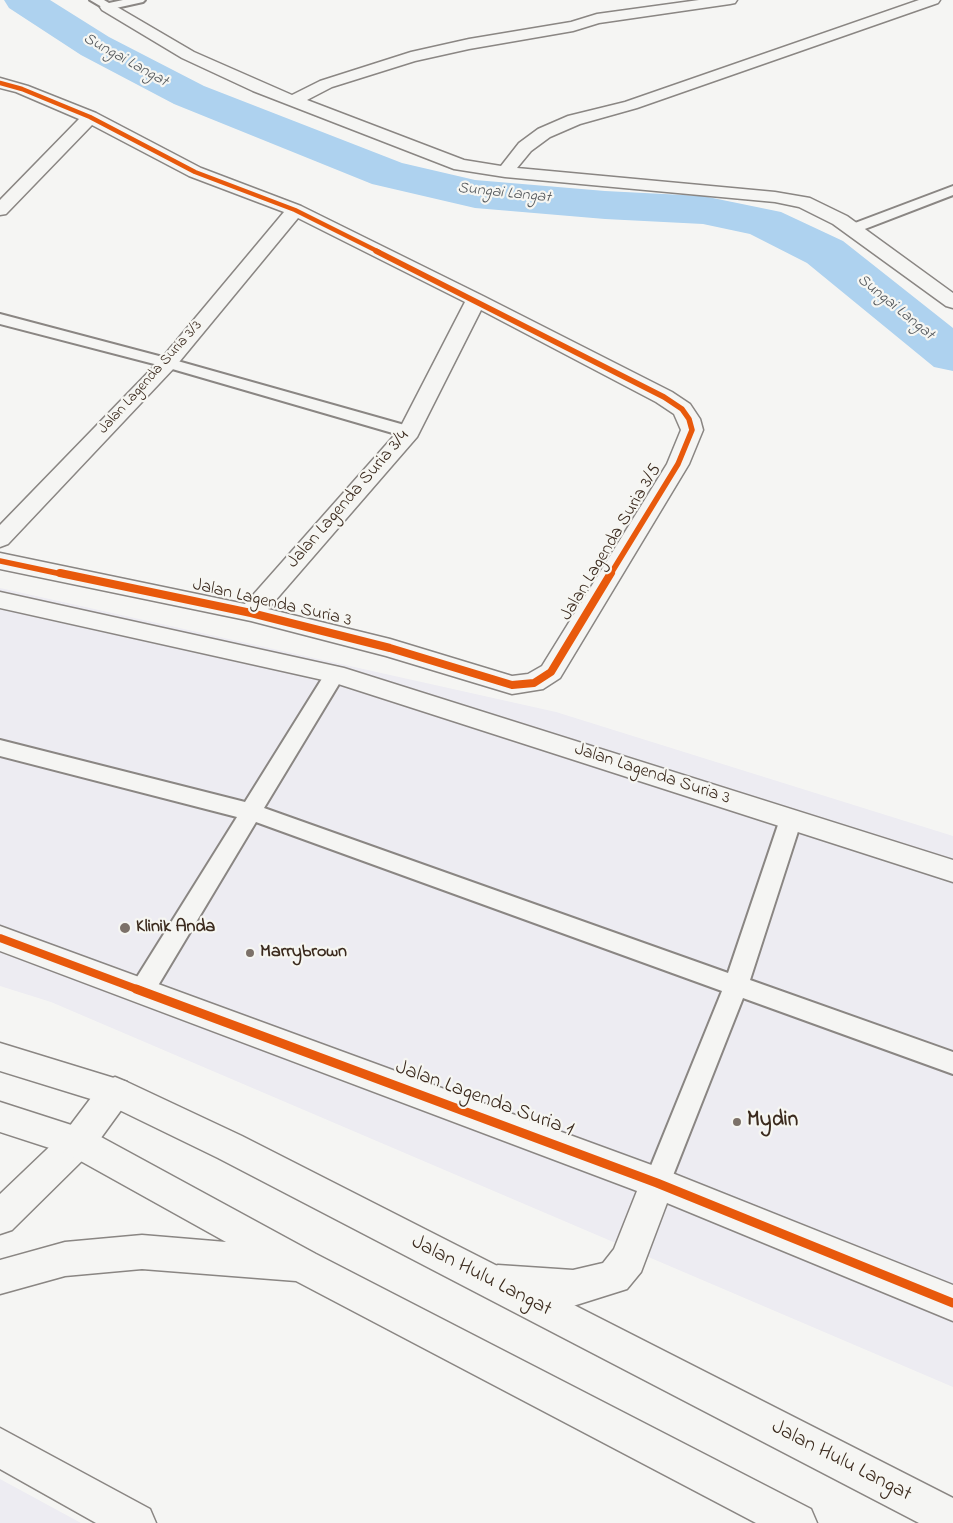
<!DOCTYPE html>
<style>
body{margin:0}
canvas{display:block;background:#f5f5f3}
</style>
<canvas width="953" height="1523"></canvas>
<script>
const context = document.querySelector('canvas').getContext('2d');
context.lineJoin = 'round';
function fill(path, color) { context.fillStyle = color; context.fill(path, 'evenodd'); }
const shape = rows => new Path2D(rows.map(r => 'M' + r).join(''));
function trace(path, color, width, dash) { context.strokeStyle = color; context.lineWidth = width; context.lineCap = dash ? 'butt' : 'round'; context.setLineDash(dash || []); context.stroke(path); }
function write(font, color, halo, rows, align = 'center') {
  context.font = font + ' "Indie Flower",sans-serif'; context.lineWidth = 4.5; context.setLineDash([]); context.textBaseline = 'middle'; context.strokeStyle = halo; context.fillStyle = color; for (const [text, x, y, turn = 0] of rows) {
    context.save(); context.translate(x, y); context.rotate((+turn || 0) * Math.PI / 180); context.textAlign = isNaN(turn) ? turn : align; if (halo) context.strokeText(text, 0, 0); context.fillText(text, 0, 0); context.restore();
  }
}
const built = shape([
 [0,588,556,712,953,836,953,1387,51,1002,0,986],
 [0,1479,81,1523,0,1523]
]);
const river = shape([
 [4,0,50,0,109,37,204,86,402,163,475,180,605,191,703,196,781,212,843,241,953,328,953,371,934,367,807,263,750,234,703,224,605,219,475,208,372,184,174,104,81,55,9,8,4,0]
]);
const lane = shape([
 [90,0,104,0,109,3,123,0,145,0,143,2,107,10,90,0],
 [953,186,953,195,857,232,847,232,845,229,847,226,953,186],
 [0,314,174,360,415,428,417,432,415,436,403,436,162,366,0,324,0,314],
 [335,667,342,669,345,674,264,808,728,973,780,819,783,813,791,811,799,813,802,819,750,980,953,1052,953,1074,743,998,670,1183,666,1192,657,1195,648,1192,644,1183,722,991,256,822,150,999,141,1002,132,999,129,992,132,985,237,817,0,756,0,740,245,802,328,669,335,667]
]);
const street = shape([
 [699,0,737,0,735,3,730,4,599,23,573,31,469,49,415,61,332,87,307,100,464,160,501,166,519,143,538,129,568,116,625,102,919,0,940,0,938,3,637,108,580,124,550,137,531,151,517,168,775,192,810,198,847,216,953,293,953,308,946,306,833,224,799,207,775,202,505,177,454,169,253,91,182,58,102,10,100,7,102,4,107,3,112,4,194,52,292,95,320,81,411,52,469,39,571,22,597,14,699,0],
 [0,78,28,86,96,113,201,168,301,206,483,296,672,392,690,404,700,419,703,430,689,464,560,678,543,689,512,694,386,656,251,621,0,569,0,553,245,604,399,430,465,302,298,218,175,367,8,544,0,547,0,525,161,359,284,212,189,176,92,125,6,214,0,215,0,200,79,119,16,92,0,88,0,78],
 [481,310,656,402,674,414,681,430,667,464,542,666,528,674,512,676,390,639,268,609,417,437,481,310],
 [0,592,344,668,953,860,953,882,332,682,0,608,0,592],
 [0,926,657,1167,953,1285,953,1321,667,1203,641,1272,627,1289,573,1306,498,1299,485,1294,480,1282,485,1270,498,1265,573,1270,603,1263,614,1249,637,1191,0,951,0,926],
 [115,1077,127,1082,132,1092,127,1102,90,1153,12,1230,0,1234,0,1194,66,1131,103,1082,115,1077],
 [0,1428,150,1509,156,1523,96,1523,0,1469,0,1428]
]);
const secondary = shape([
 [0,1043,127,1082,242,1136,953,1498,953,1523,919,1523,218,1158,107,1104,0,1071,0,1043],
 [0,1102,90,1131,316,1254,811,1509,817,1523,756,1523,296,1281,142,1269,65,1276,0,1294,0,1260,65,1242,142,1235,226,1242,68,1154,0,1132,0,1102]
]);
const cyclewayFar3 = shape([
 [0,83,22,89,90,117,195,172,295,210,379,252]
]);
const cyclewayFar2 = shape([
 [376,251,664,397,682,409,689,419,692,430,678,464,610,575],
 [0,561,66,575]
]);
const cyclewayFar1 = shape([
 [60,573,251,613,390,648,512,685,534,683,551,672,611,573],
 [0,938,139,990]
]);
const cycleway = shape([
 [136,989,657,1183,953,1303]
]);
const markers = [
 [125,928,6,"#7c7169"],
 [250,953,5,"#7c7169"],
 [737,1122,5,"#7c7169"]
];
const farStreetnames = [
 ["Jalan Lagenda Suria 3/3",151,378,-48]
];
const farWaternames = [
 ["Sungai Langat",125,61,29],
 ["Sungai Langat",504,194,6],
 ["Sungai Langat",895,308,39]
];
const streetNames = [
 ["Jalan Lagenda Suria 3/4",349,500,-49],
 ["Jalan Lagenda Suria 3/5",612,543,-59],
 ["Jalan Lagenda Suria 3",272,604,13],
 ["Jalan Lagenda Suria 3",652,775,18]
];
const poiNames = [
 ["Klinik Anda",136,928],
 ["Marrybrown",260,953]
];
const nearStreetnames = [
 ["Jalan Lagenda Suria 1",484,1100,20],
 ["Jalan Hulu Langat",481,1277,27],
 ["Jalan Hulu Langat",841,1462,27]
];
const nearPoinames = [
 ["Mydin",747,1122]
];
fill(built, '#edecf2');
fill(river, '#aed2ef');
trace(lane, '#8a8683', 4);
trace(street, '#8a8683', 3);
trace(secondary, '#8a8683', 3);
fill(lane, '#f5f5f3');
fill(street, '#f5f5f3');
fill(secondary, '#f5f5f3');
trace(cyclewayFar3, '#e8590c', 4.5);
trace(cyclewayFar2, '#e8590c', 5.5);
trace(cyclewayFar1, '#e8590c', 8);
trace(cycleway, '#e8590c', 9);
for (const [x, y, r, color] of markers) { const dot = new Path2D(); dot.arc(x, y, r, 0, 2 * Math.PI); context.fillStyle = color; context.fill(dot); trace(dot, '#f6f6f2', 2); }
write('15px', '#3b2a1e', '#f6f6f2', farStreetnames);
write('italic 16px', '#54585c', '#f6f6f2', farWaternames);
write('18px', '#3b2a1e', '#f6f6f2', streetNames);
write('bold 18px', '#3b2a1e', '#f6f6f2', poiNames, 'left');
write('21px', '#3b2a1e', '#f6f6f2', nearStreetnames);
write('bold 21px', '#3b2a1e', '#f6f6f2', nearPoinames, 'left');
</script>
